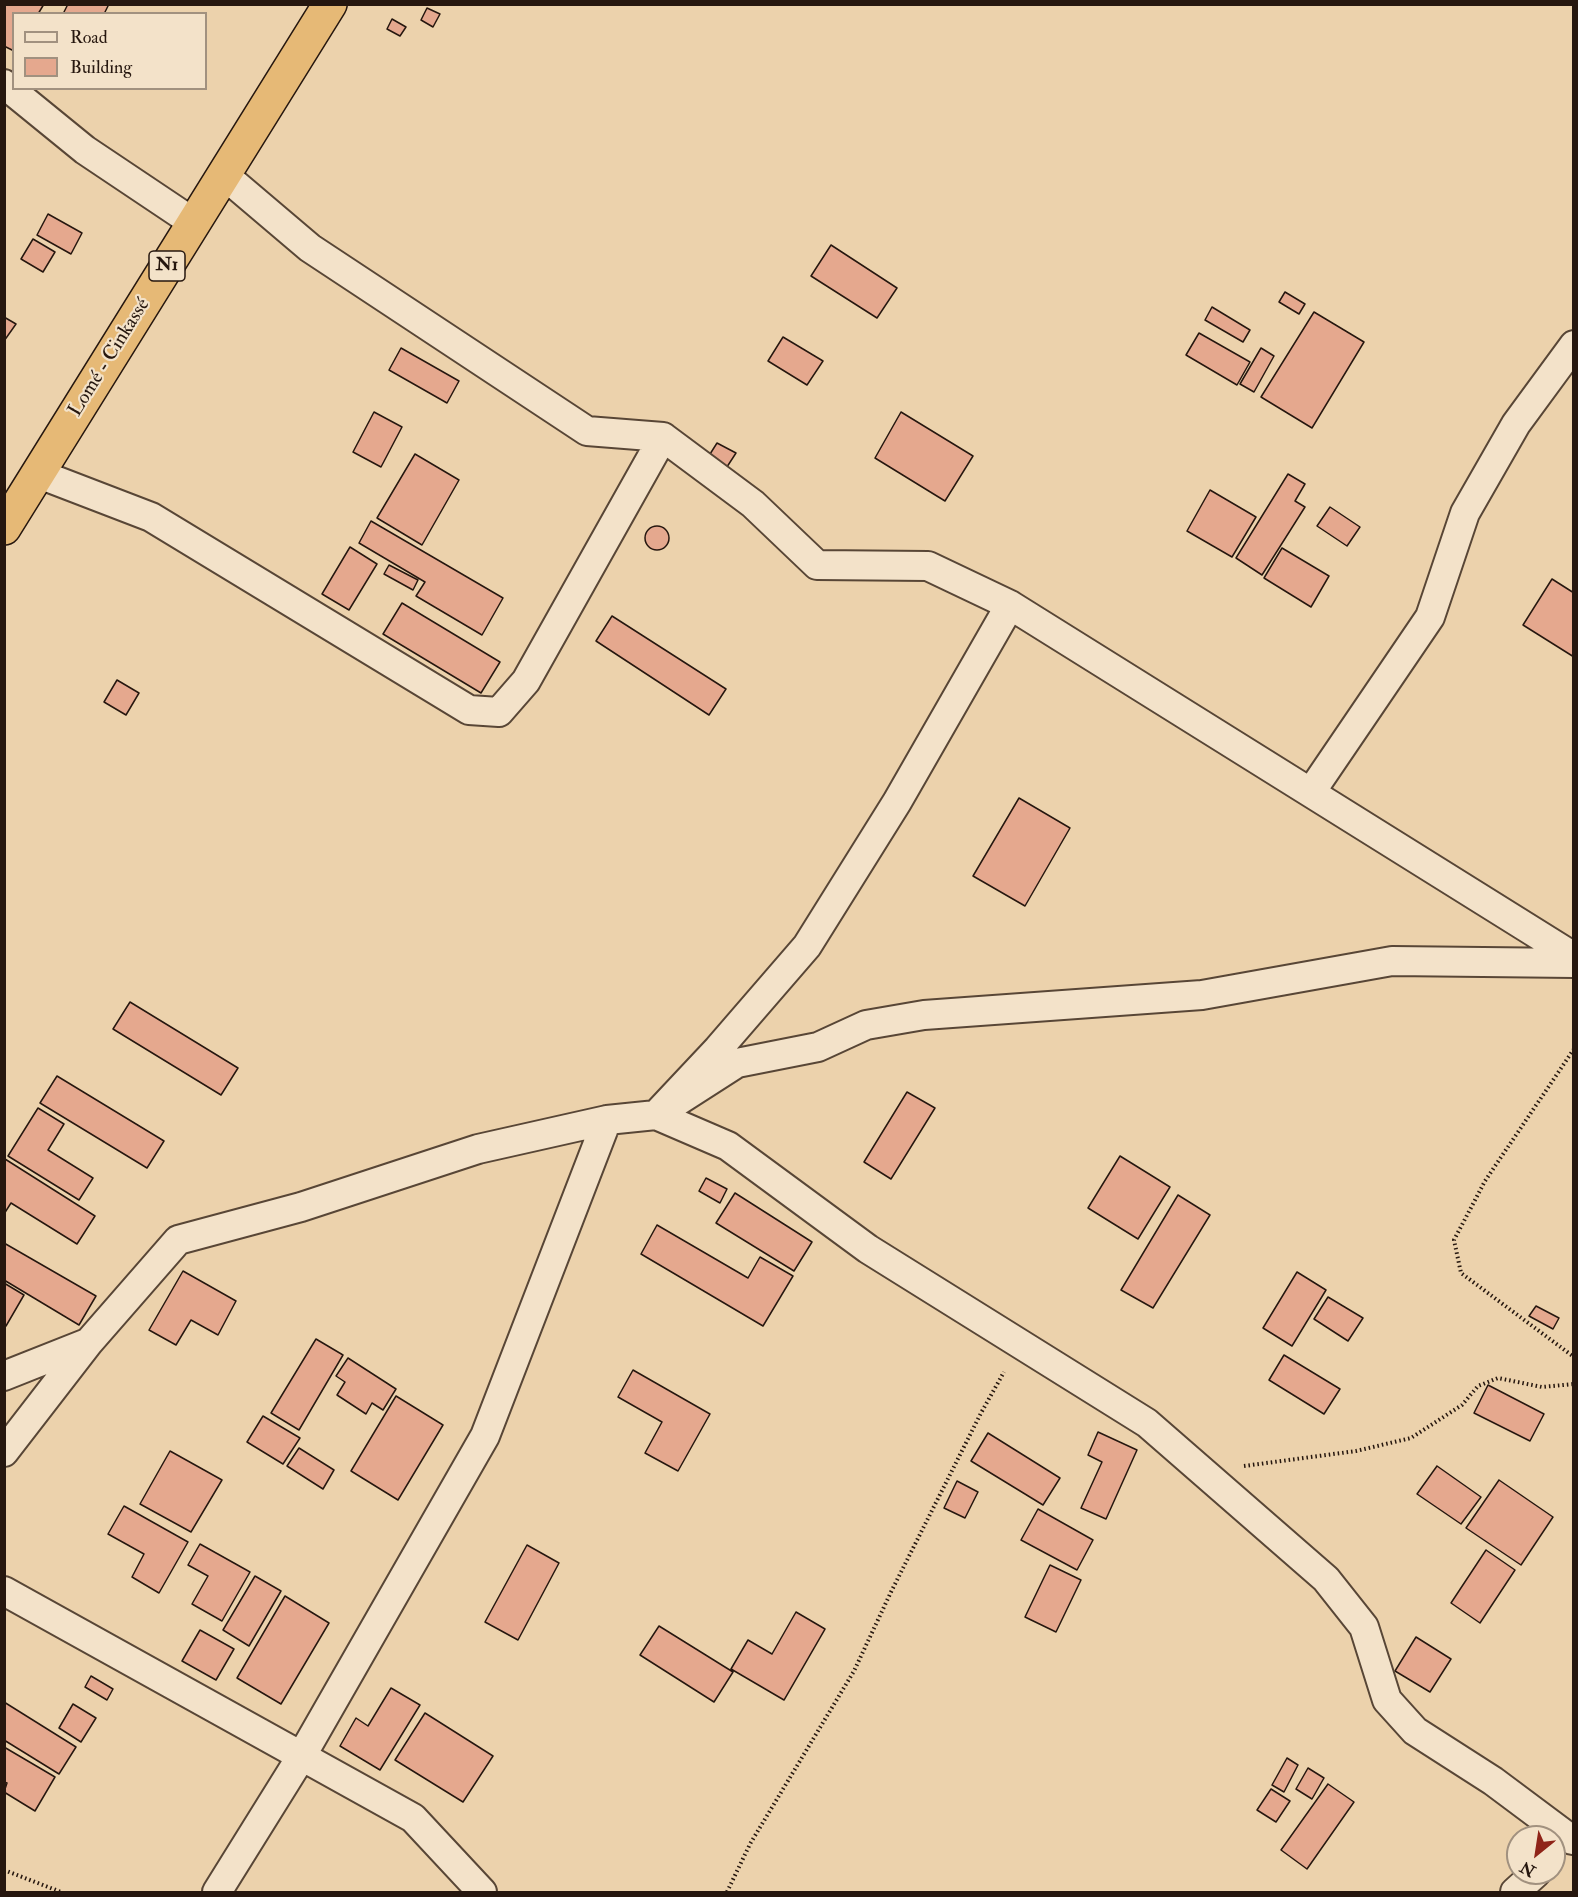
<!DOCTYPE html>
<meta charset="utf-8">
<style>
body{margin:0}
#map{position:relative;width:1578px;height:1897px;overflow:hidden;background:#ecd2ac;font-family:"IM FELL Double Pica",serif}
canvas{display:block}
.frame{position:absolute;inset:0;border:6px solid #26170f;pointer-events:none}
.legend{position:absolute;left:12px;top:12px;width:195px;height:78px;box-sizing:border-box;background:#f3e2c9;border:2px solid #a1917f;margin:0;padding:8px 10px;list-style:none;font-size:18px;color:#26170f}
.legend li{display:flex;align-items:center;gap:12px;height:30px}
.legend b{width:30px;border:2px solid #a1917f}
.north{position:absolute;left:1506px;top:1825px;width:60px;height:60px;box-sizing:border-box;background:#f3e2c9;border:2px solid #a1917f;border-radius:50%;rotate:210deg;font-size:16px;font-weight:700;line-height:24px;text-align:center;color:#26170f}
.north::after{content:'';display:block;margin:auto;width:21px;height:27px;background:#8f2418;clip-path:polygon(50% 0,100% 100%,50% 72%,0 100%)}
</style>
<div id="map">
<canvas width="1578" height="1897"></canvas>
<div class="frame"></div>
<ul class="legend">
<li><b style="height:8px;background:#f3e2c9"></b>Road</li>
<li><b style="height:16px;background:#e5a88e"></b>Building</li>
</ul>
<div class="north">N</div>
</div>
<script>
const context = document.querySelector('canvas').getContext('2d');
context.lineJoin = 'round';
function fill(path, color) { context.fillStyle = color; context.fill(path, 'evenodd'); }
const shape = rows => new Path2D(rows.map(r => 'M' + r).join(''));
function trace(path, color, width, dash) { context.strokeStyle = color; context.lineWidth = width; context.lineCap = dash ? 'butt' : 'round'; context.setLineDash(dash || []); context.stroke(path); }
function write(font, color, halo, rows, align = 'center') {
  context.font = font + ' "IM FELL Double Pica",serif'; context.lineWidth = 4.5; context.setLineDash([]); context.textBaseline = 'middle'; context.strokeStyle = halo; context.fillStyle = color; for (const [text, x, y, turn = 0] of rows) {
    context.save(); context.translate(x, y); context.rotate((+turn || 0) * Math.PI / 180); context.textAlign = isNaN(turn) ? turn : align; if (halo) context.strokeText(text, 0, 0); context.fillText(text, 0, 0); context.restore();
  }
}
const building = shape([
 [4,4,44,4,38,14,14,14,14,51,4,46,4,4],
 [68,4,109,4,104,14,63,14,68,4],
 [427,8,440,14,433,27,421,20,427,8],
 [392,19,406,27,400,36,387,29,392,19],
 [48,214,82,233,71,254,37,235,48,214],
 [33,239,55,252,43,272,21,259,33,239],
 [831,245,897,288,877,318,811,276,831,245],
 [1285,292,1305,304,1299,314,1279,302,1285,292],
 [1212,307,1250,330,1243,342,1205,320,1212,307],
 [1314,312,1364,342,1312,428,1261,397,1314,312],
 [4,317,16,324,4,341,4,317],
 [1199,333,1250,362,1237,385,1186,355,1199,333],
 [783,337,823,361,807,385,768,361,783,337],
 [401,348,459,381,447,403,389,370,401,348],
 [1261,348,1274,356,1254,392,1240,384,1261,348],
 [374,412,402,427,381,467,353,452,374,412],
 [901,412,973,456,945,501,875,458,901,412],
 [717,443,736,453,723,473,705,462,717,443],
 [415,454,459,480,422,545,377,518,415,454],
 [1288,474,1305,484,1295,501,1305,507,1262,575,1236,558,1288,474],
 [1210,490,1256,517,1232,557,1187,531,1210,490],
 [1330,507,1360,527,1347,546,1317,526,1330,507],
 [371,521,503,598,482,635,416,596,425,582,359,543,371,521],
 '645 538a12 12 0 1 1 24 0a12 12 0 1 1-24 0Z',
 [350,547,377,564,349,610,322,594,350,547],
 [1282,548,1329,576,1311,607,1264,578,1282,548],
 [389,565,418,580,413,590,384,574,389,565],
 [1552,579,1574,593,1574,657,1523,625,1552,579],
 [402,603,500,662,481,693,383,634,402,603],
 [612,616,726,689,709,715,596,641,612,616],
 [117,680,139,693,126,715,104,702,117,680],
 [1019,798,1070,828,1025,906,973,876,1019,798],
 [130,1002,238,1068,221,1095,113,1029,130,1002],
 [57,1076,164,1141,147,1168,40,1103,57,1076],
 [907,1092,935,1108,891,1179,864,1162,907,1092],
 [38,1108,64,1124,48,1150,93,1178,79,1200,8,1156,38,1108],
 [1120,1156,1170,1187,1138,1239,1088,1208,1120,1156],
 [5,1159,95,1216,77,1244,11,1203,4,1214,5,1159],
 [706,1178,727,1189,720,1203,699,1191,706,1178],
 [735,1193,812,1242,794,1271,716,1223,735,1193],
 [1178,1195,1210,1215,1153,1308,1121,1290,1178,1195],
 [657,1225,748,1278,760,1257,793,1276,763,1326,641,1254,657,1225],
 [4,1243,96,1296,79,1325,4,1280,4,1243],
 [183,1271,236,1301,218,1335,191,1320,176,1345,149,1330,183,1271],
 [1297,1272,1326,1290,1292,1346,1263,1328,1297,1272],
 [4,1283,24,1295,6,1326,4,1325,4,1283],
 [1328,1297,1363,1318,1348,1341,1314,1319,1328,1297],
 [1536,1306,1559,1318,1553,1329,1529,1316,1536,1306],
 [316,1339,343,1355,299,1430,271,1413,316,1339],
 [1284,1355,1340,1389,1324,1414,1269,1380,1284,1355],
 [348,1358,396,1389,383,1410,372,1403,366,1414,337,1395,345,1382,336,1376,348,1358],
 [633,1370,710,1414,678,1471,645,1453,662,1422,618,1397,633,1370],
 [1488,1385,1544,1414,1530,1441,1474,1413,1488,1385],
 [396,1396,443,1425,398,1500,351,1471,396,1396],
 [263,1416,300,1438,283,1464,247,1442,263,1416],
 [1098,1432,1137,1450,1106,1519,1081,1508,1102,1462,1088,1455,1098,1432],
 [988,1433,1060,1478,1043,1505,971,1461,988,1433],
 [299,1448,334,1470,323,1489,287,1466,299,1448],
 [170,1451,222,1480,191,1532,140,1504,170,1451],
 [1437,1466,1481,1497,1461,1524,1417,1494,1437,1466],
 [1499,1480,1553,1517,1521,1565,1466,1528,1499,1480],
 [957,1481,978,1492,965,1518,944,1508,957,1481],
 [124,1506,188,1542,159,1593,132,1577,144,1554,108,1534,124,1506],
 [1038,1509,1093,1540,1077,1570,1021,1540,1038,1509],
 [200,1544,250,1572,222,1621,192,1604,208,1576,188,1565,200,1544],
 [527,1545,559,1563,518,1640,485,1622,527,1545],
 [1486,1550,1515,1570,1480,1623,1451,1603,1486,1550],
 [1050,1565,1081,1580,1056,1632,1025,1617,1050,1565],
 [255,1576,281,1591,249,1646,223,1630,255,1576],
 [285,1596,329,1623,281,1704,237,1678,285,1596],
 [796,1612,825,1629,784,1700,731,1669,748,1640,772,1654,796,1612],
 [659,1626,733,1672,714,1702,640,1655,659,1626],
 [200,1630,234,1649,216,1680,182,1661,200,1630],
 [1416,1637,1451,1659,1430,1692,1395,1671,1416,1637],
 [91,1676,113,1689,107,1700,85,1687,91,1676],
 [391,1688,420,1705,380,1770,340,1746,356,1718,368,1726,391,1688],
 [4,1702,76,1747,59,1774,4,1740,4,1702],
 [73,1704,96,1718,81,1742,59,1728,73,1704],
 [425,1713,493,1756,463,1802,395,1760,425,1713],
 [4,1747,55,1777,35,1811,4,1792,7,1783,4,1782,4,1747],
 [1287,1758,1298,1765,1284,1792,1272,1785,1287,1758],
 [1308,1768,1324,1778,1312,1799,1296,1789,1308,1768],
 [1328,1784,1354,1802,1307,1869,1281,1850,1328,1784],
 [1271,1789,1290,1801,1276,1822,1257,1810,1271,1789]
]);
const path = shape([
 [1574,1049,1485,1181,1454,1240,1461,1273,1574,1357],
 [1244,1466,1356,1451,1411,1438,1462,1405,1478,1386,1498,1378,1542,1387,1574,1384],
 [4,1870,61,1892],
 [727,1892,750,1844,854,1671,891,1592,981,1413,1004,1372]
]);
const street = shape([
 [4,84,85,150,194,223],
 [224,175,310,248,587,431,663,437,753,504,817,565,928,566,1010,605,1574,957],
 [39,474,151,517,469,710,499,712,526,681,663,437],
 [1010,605,897,802,807,946,718,1049,656,1115,728,1146,868,1249,1147,1423,1326,1579,1364,1627,1387,1700,1415,1731,1493,1781,1572,1840],
 [1311,792,1430,617,1465,513,1516,424,1574,345],
 [4,1376,87,1343],
 [4,1452,89,1342,178,1240,301,1207,478,1149,607,1120,656,1115,737,1063,818,1047,866,1025,924,1015,1202,995,1392,961,1574,963],
 [4,1591,413,1818,482,1892],
 [217,1892,301,1757,485,1436,607,1120],
 [1515,1892,1536,1873]
]);
const highway = shape([
 [4,528,330,4]
]);
const shields = [
 [167,266,36]
];
const shieldNames = [
 ["N1",167,266]
];
const streetNames = [
 ["Lomé - Cinkassé",110,358,-58]
];
fill(building, '#e5a88e');
trace(building, '#26170f', 1.5);
trace(street, '#584636', 32);
trace(highway, '#26170f', 36);
trace(path, '#26170f', 4, [1.5, 3]);
trace(street, '#f3e2c9', 28);
trace(highway, '#e6b976', 33);
for (const [x, y, w] of shields) { const box = new Path2D(); box.roundRect(x - w / 2, y - 15, w, 30, 4.5); context.fillStyle = '#f3e2c9'; context.fill(box); trace(box, '#26170f', 1.5); }
write('bold 18px', '#26170f', null, shieldNames);
write('20px', '#26170f', '#f3e2c9', streetNames);
</script>
